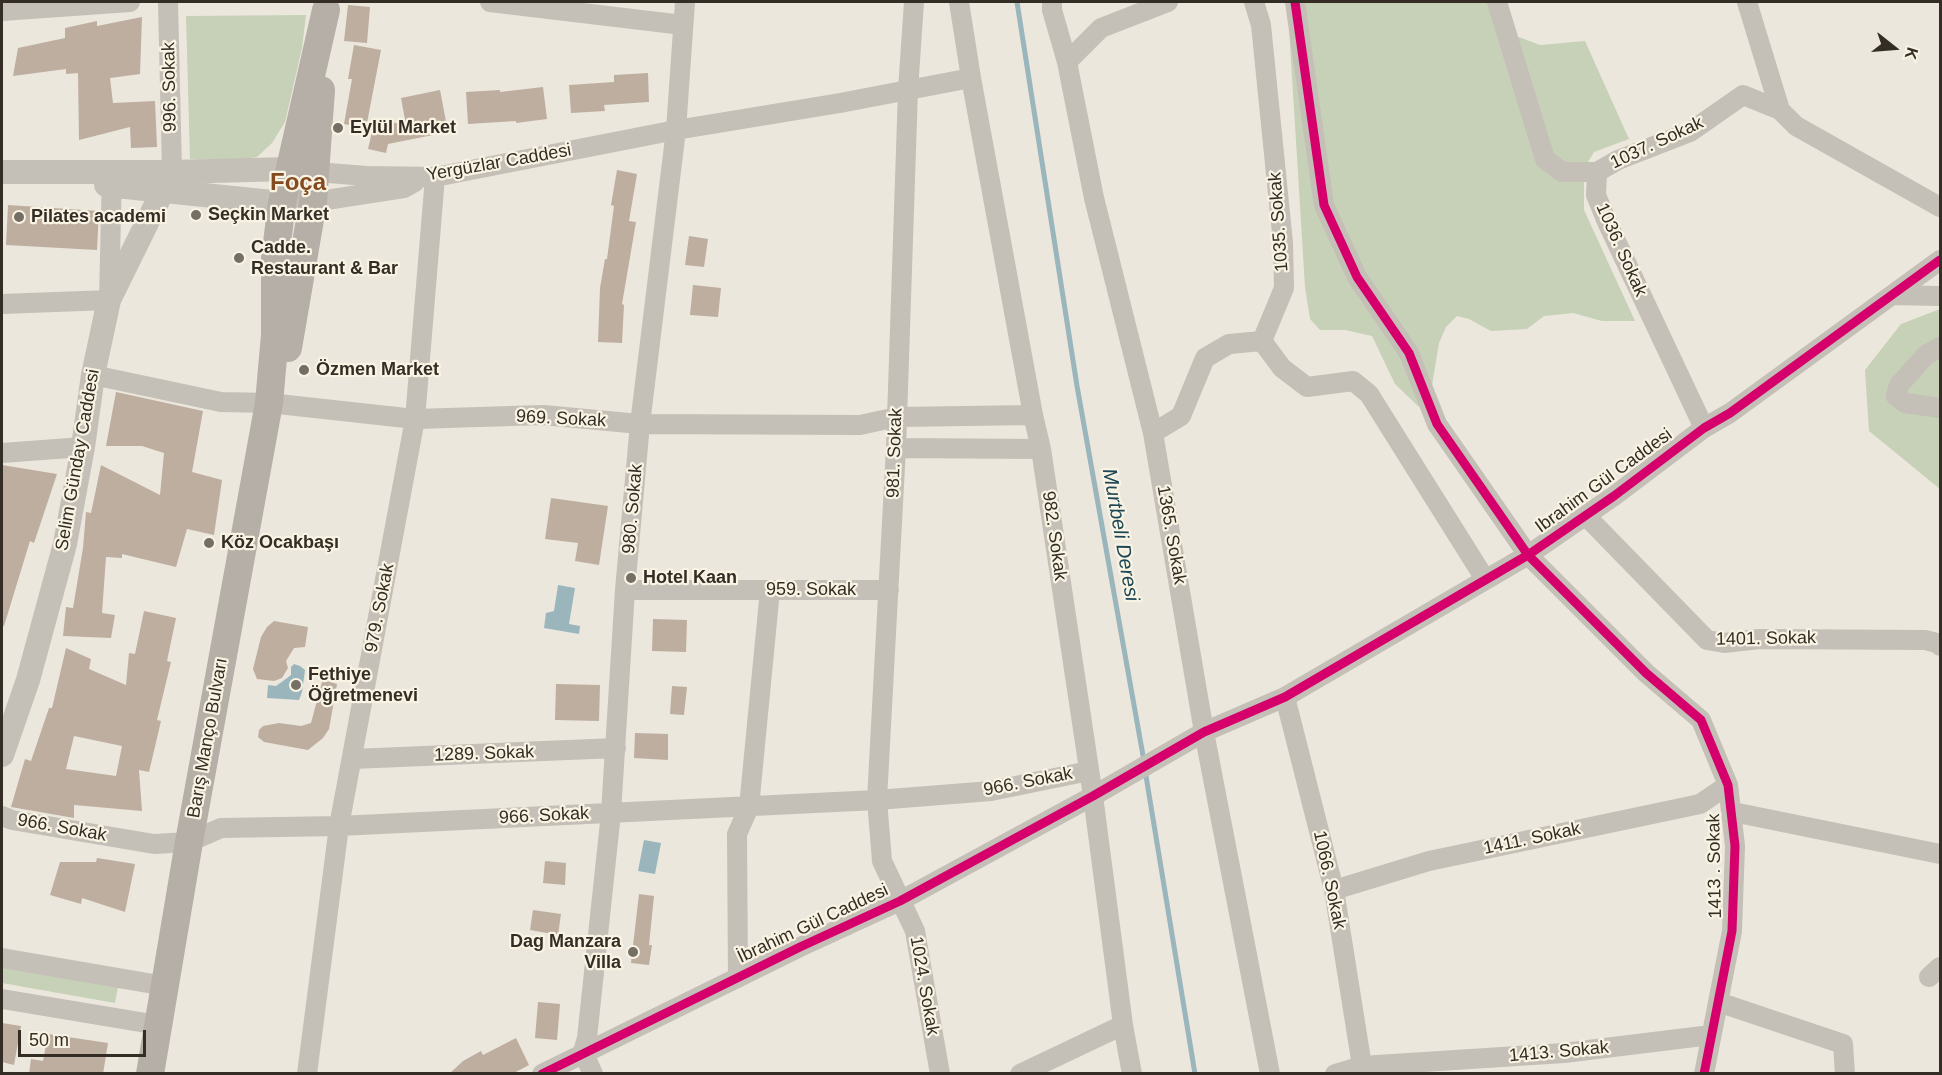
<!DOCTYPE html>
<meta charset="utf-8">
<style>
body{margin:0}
#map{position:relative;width:1942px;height:1075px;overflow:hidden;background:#ebe7dd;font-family:Helvetica,sans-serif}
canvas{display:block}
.frame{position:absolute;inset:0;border:3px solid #342d25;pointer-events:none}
.north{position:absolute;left:1864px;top:18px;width:60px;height:60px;-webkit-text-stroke:4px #f9f3e3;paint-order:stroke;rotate:107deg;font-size:16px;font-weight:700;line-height:24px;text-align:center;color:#342d25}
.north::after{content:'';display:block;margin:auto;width:21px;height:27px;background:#342d25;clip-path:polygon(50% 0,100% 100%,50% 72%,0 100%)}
.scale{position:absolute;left:18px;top:1030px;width:128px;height:27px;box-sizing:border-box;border:3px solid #342d25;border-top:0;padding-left:8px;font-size:18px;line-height:21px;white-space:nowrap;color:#342d25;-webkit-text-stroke:4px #f9f3e3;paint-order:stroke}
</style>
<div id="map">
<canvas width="1942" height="1075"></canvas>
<div class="frame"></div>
<div class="north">K</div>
<div class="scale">50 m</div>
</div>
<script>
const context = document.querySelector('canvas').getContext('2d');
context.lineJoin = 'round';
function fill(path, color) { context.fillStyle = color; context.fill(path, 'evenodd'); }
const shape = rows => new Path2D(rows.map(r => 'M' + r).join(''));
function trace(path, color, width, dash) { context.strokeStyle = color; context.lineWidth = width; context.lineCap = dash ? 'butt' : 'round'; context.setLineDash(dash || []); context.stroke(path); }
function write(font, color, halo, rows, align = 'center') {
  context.font = font + ' Helvetica,sans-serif'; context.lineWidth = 4.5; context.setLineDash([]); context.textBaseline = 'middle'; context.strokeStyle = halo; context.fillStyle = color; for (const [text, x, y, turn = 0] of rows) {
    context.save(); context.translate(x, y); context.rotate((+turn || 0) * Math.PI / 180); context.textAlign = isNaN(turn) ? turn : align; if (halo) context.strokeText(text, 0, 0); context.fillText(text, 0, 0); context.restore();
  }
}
const green = shape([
 [1296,2,1489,2,1503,31,1540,45,1585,41,1629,139,1594,152,1584,169,1584,210,1635,321,1602,321,1573,313,1544,316,1527,329,1491,331,1469,319,1457,316,1446,327,1439,343,1431,392,1419,407,1395,384,1372,336,1345,330,1320,330,1310,319,1305,287,1289,28],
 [306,15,302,48,285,122,272,143,257,157,240,160,190,159,186,16],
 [1940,309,1940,489,1869,431,1865,370,1901,324],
 [2,966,118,987,115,1003,2,983]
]);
const water = shape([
 [558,585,575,588,569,624,580,626,579,634,544,628,546,613,554,611],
 [294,664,300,666,305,670,302,692,299,700,267,698,268,685,276,686,283,681,291,675,291,667],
 [644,840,661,843,655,874,638,871]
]);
const stream = shape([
 [1017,2,1077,386,1144,761],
 [1145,770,1195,1074]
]);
const building = shape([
 [348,5,370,7,367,43,344,41],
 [142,17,140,74,110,78,113,103,155,101,157,147,131,148,130,127,79,140,78,73,66,74,66,69,13,76,18,48,65,38,65,28,97,21,97,26],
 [354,45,381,50,366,128,344,124,352,79,348,79],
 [648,73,649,102,604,105,605,111,571,113,569,85,614,82,614,75],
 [543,87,547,119,516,123,516,121,468,124,466,92,500,90,500,92],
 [440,90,448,132,388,144,386,153,368,149,375,119,406,125,401,98],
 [617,170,637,174,629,221,636,222,622,304,624,305,622,343,598,342,600,288,605,259,607,259,614,206,611,205],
 [8,205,99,211,97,250,6,245],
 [689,236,708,239,704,267,685,265],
 [693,285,721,288,718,317,690,315],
 [116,392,203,411,192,472,222,480,214,535,187,529,176,567,122,554,122,558,106,557,102,613,115,615,111,638,63,636,66,607,73,608,83,548,86,512,91,513,101,465,160,495,164,453,142,446,106,446],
 [2,465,57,474,34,543,30,541,4,626,2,626],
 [551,498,608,506,599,565,575,561,578,543,545,539],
 [144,611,176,618,167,661,171,662,157,720,161,721,149,772,139,770,142,811,74,805,74,818,11,807,25,759,31,761,49,708,52,708,66,648,91,659,89,669,126,685,129,653,135,654],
 [74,736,122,746,116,776,66,769],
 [653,619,687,620,686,652,652,651],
 [274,621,308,627,305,647,294,648,286,661,288,668,282,678,274,681,257,679,253,669,261,637,267,627],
 [327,681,337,684,329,729,323,738,308,750,264,742,258,737,259,730,263,726,279,723,301,726,311,723,322,682],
 [556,684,600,685,599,721,555,720],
 [672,686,687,687,684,715,670,714],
 [635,733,668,734,668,760,634,758],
 [97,858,135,864,125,912,82,898,81,904,50,895,60,862,96,862],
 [545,861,566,863,565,885,543,883],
 [639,894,654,896,649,945,652,945,649,965,631,963],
 [533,910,561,914,558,935,530,930],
 [538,1002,560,1004,557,1040,535,1038],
 [2,1023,21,1026,14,1065,2,1062],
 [48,1034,108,1043,103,1074,29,1074,31,1059,43,1061],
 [516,1038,529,1065,512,1074,449,1074,463,1061,481,1051,483,1055]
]);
const minor = shape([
 [168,2,172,172],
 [490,2,683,25],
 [914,2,908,90,896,448,877,800,882,861,915,931,940,1074],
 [959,2,971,78,1033,415,1041,449,1093,796,1123,1025,1132,1074],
 [1052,2,1052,10,1067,62,1094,198,1153,433,1204,732,1270,1074],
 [1254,2,1261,25,1283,243,1284,288,1262,341,1282,368,1307,387,1353,381,1369,394,1485,579],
 [1295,2,1324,205,1357,277,1409,353,1437,424,1528,555,1646,673,1701,720,1728,785,1735,846,1732,931,1704,1074],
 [1497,2,1545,159,1562,172,1597,172,1618,160,1690,132,1743,95,1780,110],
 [1747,2,1780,110,1796,126,1940,207],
 [2,11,130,2],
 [1067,62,1101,28,1168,2],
 [316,172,366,176,435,177,676,130,840,103,971,78],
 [1597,172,1596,195,1607,222,1704,428],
 [313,202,404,188,415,182],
 [1892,295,1940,296],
 [2,304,109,300,112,172],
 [1940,347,1926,355,1899,385,1896,396,1905,403,1940,408],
 [93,375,221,402,269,403,415,419,543,415,640,424,860,425,897,417,1033,415],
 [1153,433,1181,416,1205,358,1229,344,1262,341],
 [896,448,1041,449],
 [2,453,83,447],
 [1586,516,1707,640,1724,643,1759,639,1925,640,1937,643,1940,646],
 [625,590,889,590],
 [1285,697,1334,890,1362,1066],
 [352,759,616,748],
 [1733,812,1940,854],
 [2,816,12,820,154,844,189,842,221,828,339,826,877,800,991,791,1089,771],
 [1334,890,1429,861,1700,804,1728,785],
 [2,958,165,986],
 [1929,977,1940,967],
 [738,978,737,834,749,807,770,590],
 [2,999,158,1025],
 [1718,1002,1843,1044,1845,1074],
 [307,1074,339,826,415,419,435,177],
 [542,1074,800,947,900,901,1093,796,1204,732,1285,697,1528,555,1614,496,1704,428,1730,413,1940,260],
 [593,1074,583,1052,587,1038,611,813,625,590,640,424,676,130,685,2],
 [1020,1074,1123,1025],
 [1335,1074,1362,1066,1564,1053,1711,1035]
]);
const tertiary = shape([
 [2,172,172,172,289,169,307,171],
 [106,185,282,203,313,202],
 [2,755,28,680,65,544,83,447,93,375,109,300,172,172]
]);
const secondary = shape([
 [288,348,313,202,321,90],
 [150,1074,189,842,269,403,275,335,275,259,282,203,326,10]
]);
const cycleway = shape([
 [1295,2,1324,205,1357,277,1409,353,1437,424,1528,555,1646,673,1701,720,1728,785,1735,846,1732,931,1704,1074],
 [542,1074,800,947,900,901,1093,796,1204,732,1285,697,1528,555,1614,496,1704,428,1730,413,1940,260]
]);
const markers = [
 [338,128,6,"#746e65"],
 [196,215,6,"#746e65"],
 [19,217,6,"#746e65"],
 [239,258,6,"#746e65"],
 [304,370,6,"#746e65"],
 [209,543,6,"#746e65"],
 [631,578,6,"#746e65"],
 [296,685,6,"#746e65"],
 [633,952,6,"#746e65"]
];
const streetNames = [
 ["996. Sokak",170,87,-91],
 ["1037. Sokak",1657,143,-25],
 ["Yergüzlar Caddesi",499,163,-10],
 ["1035. Sokak",1279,222,-94],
 ["1036. Sokak",1621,250,66],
 ["969. Sokak",561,419,3],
 ["981. Sokak",895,453,-88],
 ["Selim Günday Caddesi",78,460,-80],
 ["Ibrahim Gül Caddesi",1604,481,-36],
 ["980. Sokak",633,509,-85],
 ["1365. Sokak",1171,535,80],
 ["982. Sokak",1054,536,82],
 ["959. Sokak",811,590],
 ["979. Sokak",380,608,-79],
 ["1401. Sokak",1766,639,-1],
 ["Barış Manço Bulvarı",208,738,-80],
 ["1289. Sokak",484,754,-2],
 ["966. Sokak",1028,782,-11],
 ["966. Sokak",544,816,-3],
 ["966. Sokak",62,828,10],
 ["1411. Sokak",1532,839,-12],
 ["1413 . Sokak",1715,866,-91],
 ["1066. Sokak",1329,880,78],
 ["İbrahim Gül Caddesi",813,924,-25],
 ["1024. Sokak",924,986,80],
 ["1413. Sokak",1559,1052,-5]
];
const poiNames = [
 ["Eylül Market",350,128],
 ["Seçkin Market",208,215],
 ["Pilates academi",31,217],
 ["Cadde.",251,248],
 ["Restaurant & Bar",251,269],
 ["Özmen Market",316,370],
 ["Köz Ocakbaşı",221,543],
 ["Hotel Kaan",643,578],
 ["Fethiye",308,675],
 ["Öğretmenevi",308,696],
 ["Dag Manzara",621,942,"right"],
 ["Villa",621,963,"right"]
];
const waterNames = [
 ["Murtbeli Deresi",1120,535,80]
];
const districtNames = [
 ["Foça",298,183]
];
fill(green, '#c7d1b7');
fill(water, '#9ab6bc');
trace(stream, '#9ab6bc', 5);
fill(building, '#beae9f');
trace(minor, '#c4bfb7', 20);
trace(tertiary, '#c4bfb7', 24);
trace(secondary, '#b5afa7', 28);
trace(cycleway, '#d6006c', 9);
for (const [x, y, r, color] of markers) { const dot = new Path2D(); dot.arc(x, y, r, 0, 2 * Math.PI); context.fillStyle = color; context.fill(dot); trace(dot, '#f9f3e3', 2); }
write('18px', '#342d25', '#f9f3e3', streetNames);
write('bold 18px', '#342d25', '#f9f3e3', poiNames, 'left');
write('italic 20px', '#1b4655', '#f9f3e3', waterNames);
write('bold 24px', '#834a1f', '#f9f3e3', districtNames);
</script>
